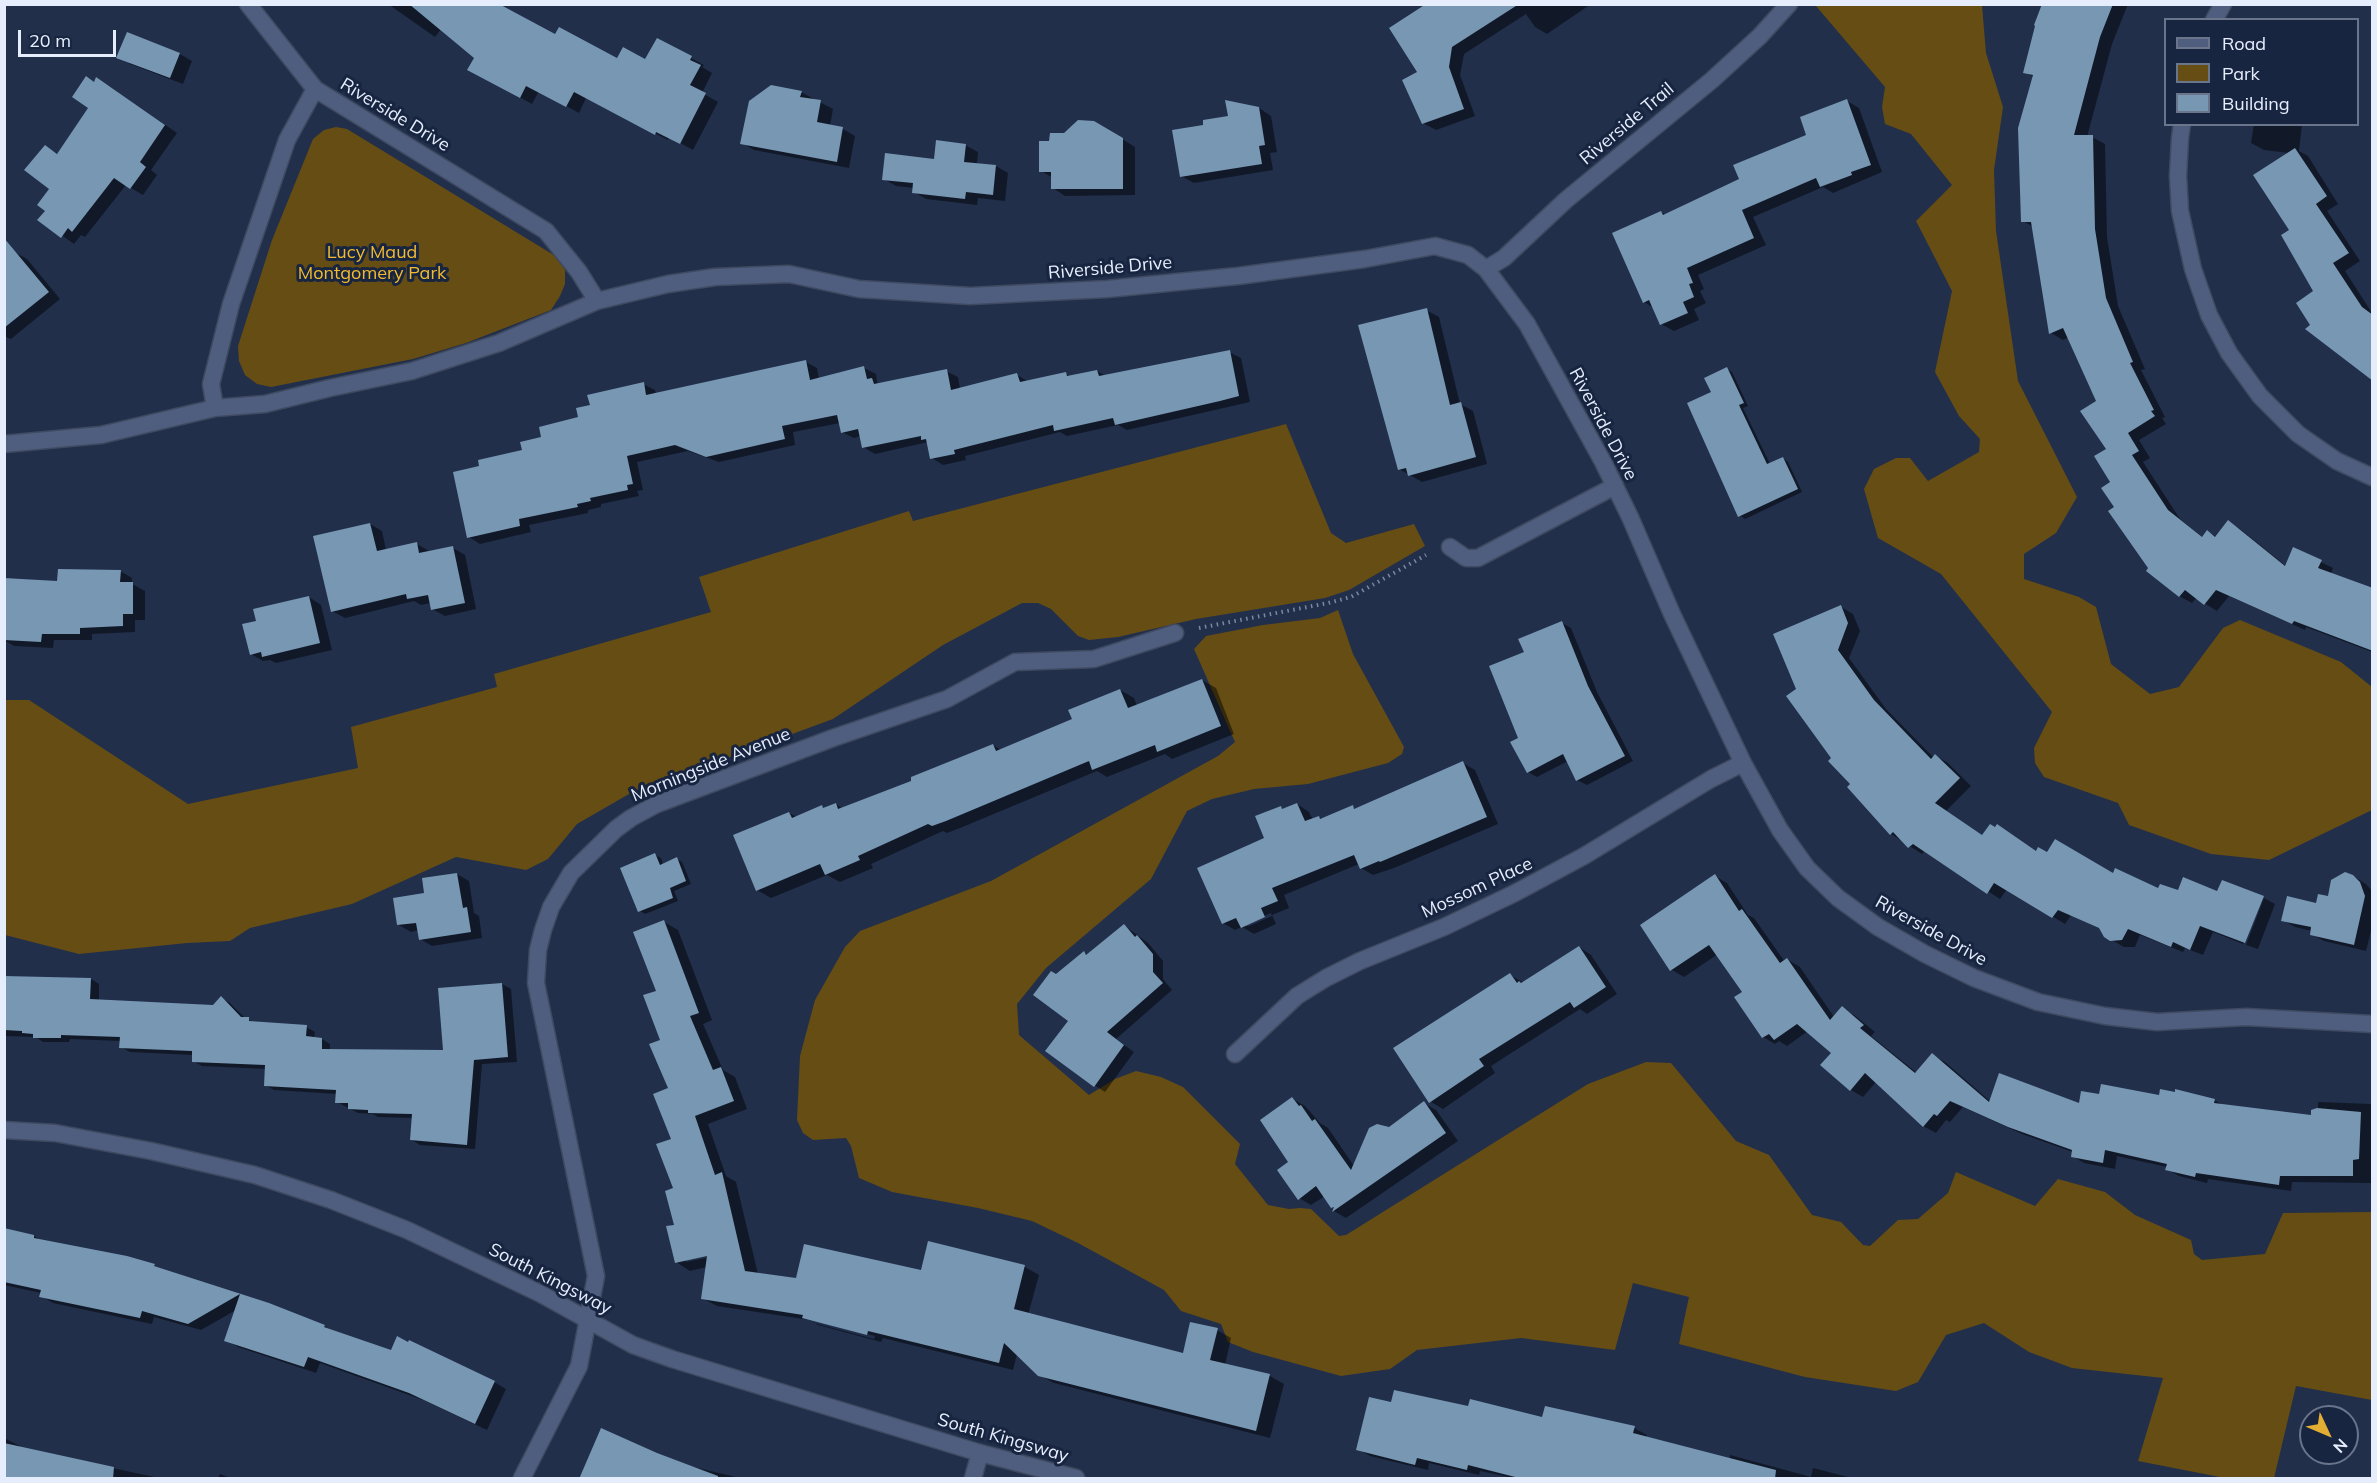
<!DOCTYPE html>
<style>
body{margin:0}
#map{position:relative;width:2377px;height:1483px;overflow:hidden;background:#212f4b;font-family:Mulish,sans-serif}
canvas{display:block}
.frame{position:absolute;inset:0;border:6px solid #e6eefd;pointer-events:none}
.legend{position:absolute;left:2164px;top:18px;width:195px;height:108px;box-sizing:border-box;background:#182540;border:2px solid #6a758c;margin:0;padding:8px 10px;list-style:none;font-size:18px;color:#e6eefd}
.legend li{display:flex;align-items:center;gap:12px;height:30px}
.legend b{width:30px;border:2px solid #6a758c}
.north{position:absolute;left:2299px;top:1405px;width:60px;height:60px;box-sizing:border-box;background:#182540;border:2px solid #6a758c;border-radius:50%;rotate:134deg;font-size:16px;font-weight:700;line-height:24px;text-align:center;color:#e6eefd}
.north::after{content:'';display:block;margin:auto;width:21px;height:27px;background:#e3ae34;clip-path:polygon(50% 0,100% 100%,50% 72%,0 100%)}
.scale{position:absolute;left:18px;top:30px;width:98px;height:27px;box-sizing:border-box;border:3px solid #e6eefd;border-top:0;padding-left:8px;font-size:18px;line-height:21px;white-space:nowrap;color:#e6eefd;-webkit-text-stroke:4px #182540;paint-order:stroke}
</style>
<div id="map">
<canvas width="2377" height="1483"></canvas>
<div class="frame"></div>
<ul class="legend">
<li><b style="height:8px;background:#4f5e7e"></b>Road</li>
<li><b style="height:16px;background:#664d14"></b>Park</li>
<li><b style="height:16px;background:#7797b3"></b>Building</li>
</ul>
<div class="north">N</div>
<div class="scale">20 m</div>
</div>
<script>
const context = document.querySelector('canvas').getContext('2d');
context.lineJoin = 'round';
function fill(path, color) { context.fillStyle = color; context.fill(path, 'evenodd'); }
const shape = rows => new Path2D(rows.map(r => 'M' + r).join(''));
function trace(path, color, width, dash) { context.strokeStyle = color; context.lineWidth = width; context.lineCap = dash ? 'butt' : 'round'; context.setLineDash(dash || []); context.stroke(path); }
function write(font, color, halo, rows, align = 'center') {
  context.font = font + ' Mulish,sans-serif'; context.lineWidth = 6; context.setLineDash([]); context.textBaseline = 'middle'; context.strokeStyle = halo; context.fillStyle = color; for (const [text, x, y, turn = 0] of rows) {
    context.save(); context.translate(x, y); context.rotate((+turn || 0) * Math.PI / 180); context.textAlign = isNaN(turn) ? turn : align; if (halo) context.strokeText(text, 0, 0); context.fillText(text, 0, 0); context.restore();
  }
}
const green = shape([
 [1817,4,1982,5,1986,53,2003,107,1994,170,1996,231,2018,381,2077,497,2056,533,2024,554,2024,579,2079,597,2096,607,2111,664,2150,694,2179,687,2223,628,2240,620,2341,662,2372,687,2372,810,2269,860,2211,854,2129,825,2118,803,2044,777,2035,763,2034,748,2052,712,1941,574,1878,538,1864,489,1874,469,1896,458,1910,458,1928,481,1979,452,1980,439,1959,416,1935,372,1952,291,1916,221,1952,185,1911,134,1885,124,1882,107,1885,87,1816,6],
 [336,127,347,129,557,257,565,270,565,284,560,296,551,310,466,343,413,359,271,387,257,384,245,375,239,361,238,346,272,240,313,139,324,130],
 [1286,424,1331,533,1346,543,1414,524,1425,546,1349,590,1325,598,1196,619,1118,637,1089,640,1078,636,1051,609,1038,603,1022,603,943,645,833,719,629,794,577,824,548,859,526,870,456,857,352,904,250,928,230,941,187,943,79,954,5,935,5,700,29,700,188,804,358,768,351,727,497,687,494,674,711,612,699,577,909,511,913,521],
 [1338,610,1353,654,1404,747,1402,754,1388,763,1308,784,1254,789,1212,799,1187,811,1151,879,1046,968,1017,1004,1019,1035,1089,1095,1115,1079,1136,1071,1161,1077,1183,1087,1240,1144,1235,1164,1268,1205,1289,1209,1300,1208,1311,1209,1339,1236,1346,1235,1588,1084,1646,1062,1671,1063,1736,1141,1769,1155,1812,1215,1841,1222,1863,1245,1870,1246,1898,1220,1918,1219,1948,1193,1956,1172,2035,1206,2058,1179,2105,1192,2135,1215,2191,1240,2194,1254,2202,1260,2265,1254,2283,1213,2372,1212,2372,1400,2296,1386,2274,1478,2225,1478,2138,1461,2163,1378,2072,1368,2029,1352,1984,1323,1946,1335,1918,1382,1896,1391,1805,1377,1679,1344,1689,1297,1633,1283,1615,1350,1521,1338,1417,1350,1390,1369,1341,1376,1253,1352,1228,1342,1221,1324,1181,1311,1164,1290,1078,1243,1032,1221,978,1208,892,1192,859,1178,851,1146,846,1138,813,1140,803,1133,797,1120,800,1056,815,1000,845,947,860,931,991,881,1218,756,1235,742,1194,649,1206,636,1263,625,1320,618]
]);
const shadow = shape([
 [388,4,498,4,555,37,618,60,646,61,657,40,704,65,702,67,712,73,702,93,718,102,693,150,669,137,668,140,586,98,579,113,539,91,532,104,481,76,475,57,441,29,435,37],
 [1428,4,1591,4,1547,34,1535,27,1526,14,1464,54,1460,75,1475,116,1436,130,1423,123,1419,72],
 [2044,4,2128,4,2112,44,2087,137,2092,137,2105,144,2107,237,2118,306,2145,369,2141,370,2165,417,2162,418,2166,424,2139,440,2150,458,2143,462,2180,519,2203,538,2208,532,2217,537,2228,522,2240,529,2286,566,2321,562,2333,568,2331,574,2372,589,2372,657,2372,652,2306,627,2305,630,2229,596,2217,611,2196,598,2192,603,2179,596,2150,568,2116,507,2098,401,2069,337,2063,340,2051,333,2033,227,2023,221,2034,77,2025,72],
 [128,34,180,54,192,61,183,84,130,64,118,57],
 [95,83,109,86,177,133,151,170,157,175,143,195,126,185,85,237,81,235,74,244,40,219,47,210,51,189,46,147,58,154,90,108],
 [801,92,833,109,830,126,843,129,855,136,849,168,754,150,742,143],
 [1847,101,1859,108,1882,172,1833,193,1823,187,1753,217,1766,245,1698,275,1704,289,1700,291,1706,303,1694,309,1699,320,1674,331,1661,324,1654,308,1644,302,1661,212,1666,215,1741,180,1808,136],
 [1259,108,1271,116,1277,152,1270,153,1273,170,1194,183,1181,176,1205,126],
 [1094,122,1135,147,1135,195,1065,196,1053,188,1053,178,1041,171,1065,134],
 [2254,124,2302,124,2299,151,2308,156,2338,204,2327,211,2360,261,2345,271,2372,313,2372,379,2312,326,2315,292,2291,230,2289,153,2264,150,2251,143],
 [965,145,978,152,977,164,996,166,1008,173,1005,201,978,198,977,205,926,199,914,192,914,188,896,186,884,179,935,161],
 [14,252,27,259,60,299,11,339,4,336,4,260],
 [1426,310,1439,317,1460,404,1473,411,1487,464,1422,482,1399,469],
 [1229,352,1241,358,1250,402,1127,430,1118,425,1067,436,1060,432,965,456,966,460,943,465,932,458,928,442,875,454,863,447,861,436,854,438,842,432,840,423,793,432,795,445,719,462,688,451,637,462,643,490,637,491,639,496,601,504,601,507,588,510,588,513,529,525,531,532,480,544,469,537,481,467,523,451,579,419,592,406,643,384,655,390,656,395,806,362,817,368,819,379,864,368,876,374,877,382,881,384,946,371,958,377,960,389,1017,375,1029,382,1066,374,1071,377,1097,371,1106,376],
 [1727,369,1732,372,1748,406,1743,408,1770,464,1783,458,1788,462,1802,492,1745,519,1739,515,1713,393],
 [370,524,382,531,386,550,417,544,429,551,453,548,465,555,476,609,445,616,432,609,431,603,421,605,414,601,345,618,332,611],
 [120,571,132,578,132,584,145,591,145,620,135,620,135,632,92,634,92,640,54,640,53,648,14,646,4,640,59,582],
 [309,597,321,605,332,650,276,663,270,660,263,661,251,654,258,622],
 [1841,607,1853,614,1860,631,1849,658,1886,709,1934,758,1936,756,1948,763,1971,786,1946,811,1983,836,2047,854,2159,890,2262,897,2243,944,2213,932,2203,955,2185,948,2183,952,2140,935,2135,947,2124,947,2105,936,2101,929,2071,915,2065,924,2007,889,2000,899,1925,850,1922,854,1891,834,1849,787,1852,784,1833,758,1798,689],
 [1562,623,1571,628,1597,692,1633,761,1587,785,1577,780,1568,761,1537,777,1528,772,1526,653],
 [1202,680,1216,688,1234,734,1172,759,1165,754,1107,777,1097,771,960,828,947,833,943,831,871,864,873,868,840,882,827,875,771,898,757,890,789,813,797,817,822,807,825,809,836,804,843,809,912,782,993,745,1001,750,1074,720,1120,690,1134,698,1137,706],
 [1463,763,1475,770,1498,824,1394,868,1373,875,1361,868,1359,864,1284,895,1289,908,1272,915,1276,924,1254,934,1242,927,1235,930,1223,923,1281,808,1284,810,1297,804,1309,812,1313,820,1318,817,1322,819,1352,807,1357,810],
 [1271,913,1272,916,1249,926,1241,926],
 [655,855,661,858,663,865,677,859,682,862,691,884,674,891,678,901,645,914,640,911],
 [457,874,469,881,474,913,479,916,482,938,432,946,420,939,419,930,411,932,399,925,426,894],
 [1715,876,1727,883,1748,915,1754,918,1785,962,1788,960,1800,967,1834,1017,1842,1008,1854,1015,1875,1032,1871,1036,1917,1073,1932,1055,1945,1062,1991,1102,2080,1105,2100,1096,2160,1097,2214,1100,2225,1106,2312,1117,2318,1111,2318,1102,2372,1104,2372,1183,2292,1182,2291,1191,2208,1179,2207,1183,2179,1176,2167,1169,2167,1167,2117,1156,2115,1169,2084,1163,2072,1156,2073,1152,2022,1134,1963,1107,1950,1122,1946,1120,1936,1133,1923,1126,1876,1082,1863,1097,1851,1090,1833,1053,1808,1031,1787,1046,1779,1041,1775,1044,1763,1037,1744,992,1718,954,1684,977,1672,970,1642,926],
 [2353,876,2366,884,2372,891,2372,931,2371,931,2366,951,2324,941,2311,934,2312,931,2295,927,2283,920,2329,898],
 [2264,898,2275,904,2258,949,2246,945],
 [664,922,678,930,712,1020,703,1024,723,1070,735,1077,747,1109,708,1124,726,1176,736,1182,758,1274,797,1280,1025,1267,1039,1275,1028,1315,1184,1355,1217,1330,1231,1338,1225,1365,1270,1376,1284,1384,1270,1438,1054,1383,1039,1375,1017,1354,1013,1370,883,1338,881,1342,818,1325,810,1320,717,1306,702,1298,707,1267,690,1271,676,1262,670,1089,661,1041,658,991],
 [714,1253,715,1256,686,1262,686,1259],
 [809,1318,875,1336,874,1339,814,1323],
 [1125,926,1148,943,1163,961,1163,979,1172,990,1116,1039,1134,1052,1105,1092,1094,1085,1070,1020,1056,976,1084,953,1088,956],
 [1579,947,1591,955,1617,994,1587,1014,1580,1009,1491,1066,1495,1073,1443,1109,1431,1102,1510,975,1524,983],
 [4,978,91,979,99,984,99,1001,214,1007,221,998,230,1003,245,1018,255,1023,306,1027,315,1032,314,1038,322,1039,330,1044,330,1051,444,1052,502,984,511,989,517,1062,482,1064,475,1149,420,1145,412,1140,413,1118,378,1117,373,1114,358,1113,337,1102,337,1094,274,1090,265,1085,266,1069,202,1066,193,1061,193,1055,130,1052,121,1047,121,1041,70,1039,69,1042,43,1042,36,1037,4,1036],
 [1293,1099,1305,1106,1320,1123,1328,1128,1354,1166,1389,1129,1424,1103,1436,1110,1458,1141,1346,1218,1334,1211,1335,1209,1325,1196,1311,1205,1299,1198,1290,1163],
 [4,1229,34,1236,42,1241,126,1257,268,1304,324,1326,337,1333,391,1352,494,1382,506,1389,487,1430,423,1400,320,1363,316,1373,238,1347,226,1340,236,1310,201,1330,154,1317,152,1324,53,1303,41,1296,41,1293,4,1285],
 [1392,1404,1469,1408,1543,1419,1634,1428,1647,1435,1646,1437,1730,1459,1730,1455,1811,1477,1813,1468,1852,1478,1514,1478,1480,1471,1479,1475,1429,1463,1428,1470,1370,1456,1358,1449],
 [4,1438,20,1446,19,1448,159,1478,4,1478],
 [681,1464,740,1478,581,1478],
 [220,1474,230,1478,218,1478]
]);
const building = shape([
 [409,4,499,4,555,34,559,27,617,58,623,47,645,59,657,38,692,56,690,60,701,65,690,85,706,93,680,144,656,132,655,135,574,92,566,107,526,86,520,98,467,70,474,58],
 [1426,4,1519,4,1452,47,1449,67,1464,109,1422,124,1402,80,1417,72,1389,28],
 [2042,4,2113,4,2100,37,2074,135,2093,135,2095,229,2106,298,2133,362,2130,363,2154,410,2151,411,2155,416,2128,433,2139,451,2132,455,2168,510,2202,537,2207,530,2215,537,2228,520,2285,566,2293,547,2322,560,2318,568,2373,588,2373,651,2294,621,2292,624,2216,590,2204,605,2185,590,2179,597,2146,571,2148,568,2108,511,2114,507,2101,488,2110,482,2094,456,2106,449,2080,411,2096,401,2063,328,2049,334,2031,222,2021,222,2018,128,2033,75,2023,73,2035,26,2034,25],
 [127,32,180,53,170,78,116,58],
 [86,76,94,82,96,77,165,125,140,162,146,167,130,189,114,178,72,232,68,228,61,238,37,220,45,211,37,205,49,189,24,170,45,145,57,154,88,108,72,97],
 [771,85,802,91,800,97,821,100,817,122,843,127,837,162,740,144,749,101],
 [1847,99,1871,165,1851,172,1852,175,1820,187,1816,178,1742,210,1754,238,1687,268,1693,283,1689,284,1694,297,1683,302,1688,313,1660,325,1649,300,1643,303,1612,233,1661,211,1663,215,1739,179,1733,165,1806,135,1800,117],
 [1225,100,1259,107,1265,145,1259,146,1262,164,1180,177,1172,130,1203,125,1203,120,1228,116],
 [1078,120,1094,121,1123,138,1123,189,1051,189,1051,172,1039,172,1039,141,1049,141,1050,133,1064,133],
 [936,140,966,144,964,162,996,165,993,195,966,192,965,199,912,193,913,183,882,180,885,153,934,159],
 [2295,148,2327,196,2316,204,2349,253,2333,263,2362,307,2373,315,2373,381,2305,329,2310,325,2296,303,2313,291,2281,235,2289,230,2253,175],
 [4,238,49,292,4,328],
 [1427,308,1450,405,1461,402,1476,457,1408,476,1406,468,1398,470,1358,325],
 [1230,350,1239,396,1220,401,1115,425,1113,418,1054,431,1053,425,954,450,955,454,930,459,926,439,921,440,921,436,862,448,858,429,841,433,837,415,782,426,785,439,706,457,675,445,627,456,633,484,627,485,628,490,590,498,591,501,577,504,578,507,519,519,520,526,467,538,453,472,479,466,478,460,522,450,520,442,541,437,539,427,578,417,576,408,590,405,587,395,644,382,646,395,806,360,810,380,864,366,867,379,872,378,874,384,947,369,951,390,1017,373,1020,382,1066,372,1067,376,1097,370,1099,376],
 [1727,367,1744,403,1739,405,1767,464,1783,457,1798,489,1738,517,1687,403,1711,392,1704,378],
 [370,523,377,551,417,542,419,553,453,546,465,603,431,610,428,595,407,599,406,594,331,612,313,536],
 [58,569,121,570,120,582,133,582,133,614,123,614,123,626,80,628,80,634,42,634,41,642,4,640,4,578,57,581],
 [309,596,320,643,262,657,261,652,250,655,242,624,256,621,253,609],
 [1841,605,1848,623,1838,650,1874,700,1931,759,1935,754,1960,778,1935,803,1982,835,1990,824,1995,827,1997,824,2036,851,2038,847,2047,852,2055,839,2113,873,2115,868,2158,888,2160,884,2178,890,2183,877,2217,891,2222,880,2264,896,2245,943,2200,926,2190,950,2173,942,2171,947,2128,929,2122,940,2110,941,2104,937,2099,928,2058,910,2052,918,1994,883,1987,894,1913,844,1908,848,1893,832,1890,835,1847,787,1850,784,1828,761,1831,758,1786,696,1796,689,1773,634],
 [1562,621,1588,686,1625,756,1576,781,1563,754,1527,773,1510,742,1518,738,1489,666,1524,652,1518,639],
 [1202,679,1221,726,1157,752,1155,745,1092,770,1089,761,946,821,932,826,928,824,858,856,860,860,825,875,820,864,756,891,733,835,789,812,792,818,822,805,823,808,836,803,838,809,911,781,911,777,993,744,996,751,1072,719,1068,710,1120,689,1128,708],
 [1463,761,1487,817,1380,862,1379,861,1360,869,1354,855,1272,888,1278,901,1261,908,1265,917,1241,928,1236,918,1222,924,1197,868,1264,838,1255,816,1281,806,1282,809,1297,803,1305,821,1319,816,1320,819,1353,805,1354,809],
 [655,853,660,865,677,857,686,881,670,888,673,898,638,912,620,868],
 [2345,872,2353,875,2360,882,2365,896,2354,945,2310,935,2311,927,2281,921,2287,896,2316,903,2318,894,2328,896,2331,880],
 [457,873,463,908,467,907,471,932,419,940,416,923,397,925,393,898,424,893,422,878],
 [1715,874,1739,911,1742,909,1780,963,1787,958,1830,1020,1842,1006,1864,1025,1860,1028,1915,1073,1932,1053,1989,1102,1999,1073,2079,1103,2081,1091,2099,1094,2101,1084,2159,1095,2160,1089,2175,1092,2175,1089,2215,1099,2214,1103,2311,1115,2311,1110,2317,1108,2361,1112,2359,1159,2353,1160,2353,1176,2280,1176,2279,1185,2196,1173,2195,1177,2165,1170,2167,1164,2105,1150,2103,1163,2071,1157,2072,1150,2008,1127,1950,1101,1937,1116,1934,1114,1923,1127,1865,1073,1850,1091,1820,1065,1831,1053,1797,1024,1774,1040,1769,1034,1762,1038,1734,997,1742,992,1709,945,1670,971,1640,925],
 [664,920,699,1013,690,1016,713,1070,721,1067,734,1101,695,1116,715,1175,722,1172,745,1271,796,1278,804,1244,921,1270,928,1241,1025,1265,1014,1309,1183,1353,1190,1322,1218,1328,1210,1360,1270,1374,1256,1431,1038,1376,1004,1343,999,1363,868,1331,867,1335,802,1318,803,1315,701,1299,707,1256,675,1263,666,1226,674,1225,665,1191,673,1188,656,1144,671,1139,653,1094,668,1088,649,1044,660,1040,643,995,656,991,633,932],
 [1124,924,1135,937,1137,935,1153,954,1153,972,1163,983,1107,1032,1124,1045,1094,1087,1045,1051,1068,1021,1033,995,1051,971,1056,974,1084,951,1086,955],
 [1579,946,1606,987,1574,1008,1570,1002,1479,1059,1484,1066,1429,1103,1393,1048,1510,973,1517,983,1519,981,1521,983],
 [4,976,91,978,90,999,213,1005,221,996,241,1017,249,1017,249,1021,307,1025,306,1036,322,1038,322,1049,443,1050,438,988,502,983,508,1057,474,1060,467,1145,410,1140,412,1114,368,1113,368,1110,348,1109,348,1103,335,1103,336,1090,264,1086,265,1065,192,1062,192,1051,119,1048,120,1037,61,1035,61,1038,33,1038,33,1034,22,1033,22,1031,4,1030],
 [1292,1097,1299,1106,1301,1105,1312,1121,1315,1119,1351,1170,1369,1128,1377,1124,1389,1127,1424,1101,1446,1133,1332,1212,1334,1207,1331,1208,1316,1186,1298,1200,1277,1170,1288,1162,1260,1120],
 [4,1228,34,1235,34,1238,127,1256,155,1264,154,1266,269,1303,325,1325,324,1327,391,1350,397,1336,408,1342,409,1340,495,1381,475,1424,409,1393,308,1357,304,1367,224,1341,240,1294,188,1324,142,1311,140,1318,39,1297,41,1290,4,1282],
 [1394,1390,1468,1406,1470,1399,1542,1417,1545,1406,1635,1426,1633,1433,1776,1470,1775,1479,1523,1479,1468,1465,1467,1470,1417,1458,1415,1465,1356,1450,1369,1397,1391,1402],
 [601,1428,657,1453,718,1476,718,1479,579,1479],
 [4,1443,114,1467,113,1479,4,1479]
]);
const path = shape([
 [1199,628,1328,603,1351,597,1426,555]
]);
const service = shape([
 [1450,547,1466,558,1478,558,1615,486]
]);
const minor = shape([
 [248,4,315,89,546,231,579,272,597,301],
 [2214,20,2223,4],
 [2182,124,2180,138,2178,176,2180,211,2193,269,2209,315,2229,353,2260,396,2298,434,2337,461,2372,477],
 [1486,269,1504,258,1566,200,1712,80,1760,36,1789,4],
 [215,408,211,384,231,304,287,140,315,89],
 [4,444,101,435,215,408,265,404,330,388,412,371,499,343,597,301,668,284,715,277,789,274,859,289,970,296,1107,289,1238,276,1365,259,1435,246,1468,255,1486,269,1527,324,1603,462,1630,517,1672,614,1743,763,1780,830,1807,868,1838,898,1878,927,1925,954,1974,978,2038,1002,2105,1016,2157,1022,2246,1017,2372,1024],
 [1235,1054,1297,996,1326,978,1360,961,1444,927,1515,893,1584,856,1711,779,1743,763],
 [522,1478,579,1366,596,1276,536,983,538,950,543,930,551,907,571,873,616,829,631,818,657,804,833,738,947,699,1015,662,1094,659,1175,633],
 [973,1478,980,1453]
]);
const tertiary = shape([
 [4,1130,55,1133,151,1151,255,1175,331,1200,407,1230,541,1294,633,1345,672,1359,980,1453,1076,1478]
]);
const streetNames = [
 ["Riverside Drive",395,115,31],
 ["Riverside Trail",1627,124,-40],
 ["Riverside Drive",1110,268,-5],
 ["Riverside Drive",1603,424,62],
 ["Morningside Avenue",711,765,-22],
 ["Mossom Place",1477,888,-25],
 ["Riverside Drive",1931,931,29],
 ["South Kingsway",550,1279,27],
 ["South Kingsway",1003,1438,16]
];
const parkNames = [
 ["Lucy Maud",372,253],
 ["Montgomery Park",372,274]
];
fill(green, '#664d14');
fill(shadow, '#0007');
fill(building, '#7797b3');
trace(service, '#3f4a61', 19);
trace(minor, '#3f4a61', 19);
trace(tertiary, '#3f4a61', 19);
trace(path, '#7c889e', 4, [1.5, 4.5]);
trace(service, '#4f5e7e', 16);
trace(minor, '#4f5e7e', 16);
trace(tertiary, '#4f5e7e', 16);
write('18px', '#e6eefd', '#182540', streetNames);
write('18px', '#f3ba2f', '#182540', parkNames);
</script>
